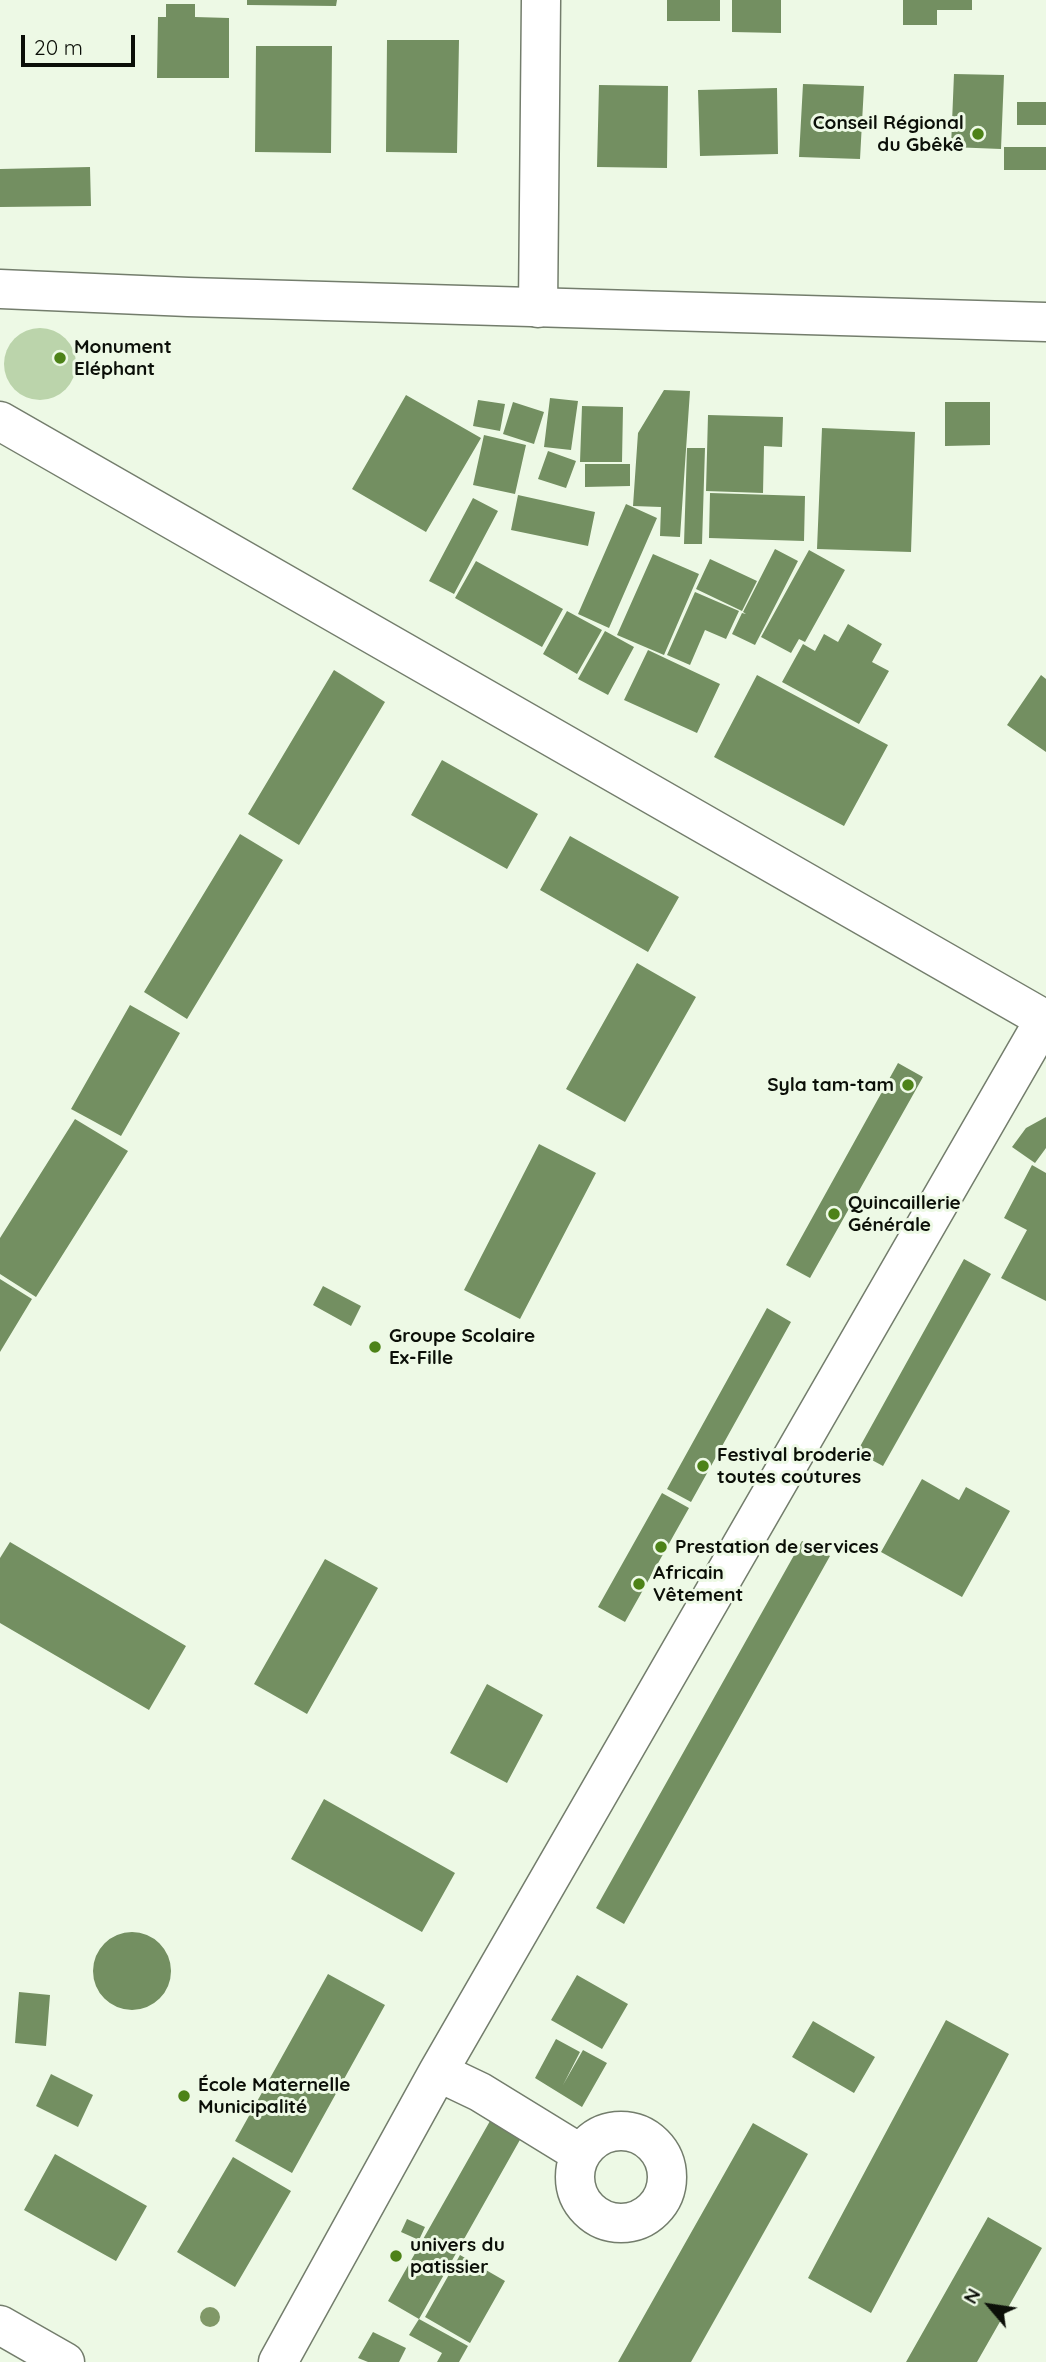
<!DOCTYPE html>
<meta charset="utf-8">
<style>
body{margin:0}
#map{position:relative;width:1046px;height:2362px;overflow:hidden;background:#edf9e5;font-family:Quicksand,sans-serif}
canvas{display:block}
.north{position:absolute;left:955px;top:2271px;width:70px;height:70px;-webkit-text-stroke:5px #edf9e5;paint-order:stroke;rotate:299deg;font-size:19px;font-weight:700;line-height:28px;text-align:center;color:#0b0f08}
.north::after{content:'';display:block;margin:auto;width:24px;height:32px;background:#0b0f08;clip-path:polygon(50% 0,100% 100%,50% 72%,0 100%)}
.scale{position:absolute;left:21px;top:35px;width:114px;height:32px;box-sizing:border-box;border:4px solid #0b0f08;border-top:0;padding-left:9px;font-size:21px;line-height:24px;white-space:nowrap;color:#0b0f08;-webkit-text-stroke:5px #edf9e5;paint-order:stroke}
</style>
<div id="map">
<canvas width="1046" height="2362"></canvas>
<div class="north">N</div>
<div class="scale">20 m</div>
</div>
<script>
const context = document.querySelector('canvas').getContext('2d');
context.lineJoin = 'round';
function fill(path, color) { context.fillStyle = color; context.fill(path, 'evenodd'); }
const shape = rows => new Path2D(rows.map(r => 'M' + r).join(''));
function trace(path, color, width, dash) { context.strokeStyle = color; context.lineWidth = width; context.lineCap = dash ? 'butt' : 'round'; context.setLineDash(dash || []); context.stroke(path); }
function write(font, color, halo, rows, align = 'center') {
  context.font = font + ' Quicksand,sans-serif'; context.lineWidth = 6; context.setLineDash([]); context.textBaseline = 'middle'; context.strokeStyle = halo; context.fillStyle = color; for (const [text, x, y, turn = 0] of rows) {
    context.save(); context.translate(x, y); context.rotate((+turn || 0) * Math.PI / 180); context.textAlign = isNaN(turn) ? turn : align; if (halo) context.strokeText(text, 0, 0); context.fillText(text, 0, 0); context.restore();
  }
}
const green = shape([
 '4 364a36 36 0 1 1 72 0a36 36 0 1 1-72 0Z'
]);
const building = shape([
 [247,0,337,0,336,6,247,5],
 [667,0,720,0,720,21,667,21],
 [732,0,781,0,781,33,732,32],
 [903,0,972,0,972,10,937,10,937,25,903,25],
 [166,4,195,4,195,17,229,18,229,78,157,78,158,17,166,17],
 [387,40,459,40,457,153,386,152],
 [256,46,332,46,331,153,255,152],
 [954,74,1004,75,1001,149,951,147],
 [803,84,864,86,860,159,799,157],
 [599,85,668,86,667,168,597,167],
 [777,88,778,154,700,156,698,90],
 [1017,102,1046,102,1046,125,1017,125],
 [1004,147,1046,147,1046,170,1004,170],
 [90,167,91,206,0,207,0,169],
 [664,390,690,391,680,537,660,536,661,507,633,506,638,433],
 [406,395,481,438,426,532,352,489],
 [550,398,578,401,571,450,544,447],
 [478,400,505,404,500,431,473,426],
 [513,402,544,412,534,444,503,434],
 [945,402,990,402,990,445,945,446],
 [582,406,623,407,622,462,580,462],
 [708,415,783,417,782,447,764,446,763,493,706,491],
 [822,428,915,432,911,552,817,549],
 [484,435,526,445,515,494,473,485],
 [687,448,705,448,702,544,684,544],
 [548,451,576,461,566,488,538,479],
 [585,464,630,464,630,486,585,487],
 [710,493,805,496,804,541,709,538],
 [518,495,595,512,588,546,511,530],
 [473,498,498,511,454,594,429,581],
 [626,504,657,518,609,628,578,614],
 [775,549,798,561,755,645,732,634,742,613,746,614,743,612],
 [809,550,845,570,805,642,799,639,791,653,761,637],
 [653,554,699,574,664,655,617,635],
 [710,559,757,581,742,611,696,589],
 [476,561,563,609,542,647,455,598],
 [695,592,739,611,726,639,705,630,690,665,667,655],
 [567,611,602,630,577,674,543,654],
 [848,624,882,644,872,662,889,671,859,724,782,682,803,644,815,651,824,634,838,642],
 [605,631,634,647,608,695,578,679],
 [648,650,720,684,697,733,624,700],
 [334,670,385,702,299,845,248,814],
 [757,675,888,745,844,826,714,757],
 [1041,675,1046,679,1046,752,1007,725],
 [442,760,538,814,507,869,411,815],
 [240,834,283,860,187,1019,144,992],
 [570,836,679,897,648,952,540,890],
 [637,963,696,997,625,1122,566,1089],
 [130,1005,180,1033,121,1136,71,1109],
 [898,1063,923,1077,810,1278,786,1265],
 [1046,1117,1046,1148,1035,1163,1012,1147,1026,1128],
 [75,1119,128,1151,36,1297,0,1274,0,1238],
 [539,1144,596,1173,520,1319,464,1290],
 [1032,1165,1046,1173,1046,1301,1001,1278,1027,1230,1004,1218],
 [964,1259,991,1274,883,1466,857,1452],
 [0,1279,32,1299,0,1352],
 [323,1286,361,1306,351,1326,313,1305],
 [767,1308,791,1322,691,1502,667,1489],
 [922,1479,959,1500,966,1487,1010,1511,962,1597,881,1552],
 [662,1493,689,1508,625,1622,598,1607],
 [802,1541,830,1556,624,1924,596,1908],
 [10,1542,186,1646,149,1710,0,1623,0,1558],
 [325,1559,378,1588,307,1714,254,1684],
 [487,1684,543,1715,507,1783,450,1753],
 [324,1799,455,1873,422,1932,291,1859],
 '93 1971a39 39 0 1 1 78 0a39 39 0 1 1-78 0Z',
 [328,1974,385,2005,292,2173,235,2141],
 [577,1975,628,2004,602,2049,551,2020],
 [19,1992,50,1995,46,2046,15,2043],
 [946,2020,1009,2054,871,2313,808,2278],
 [813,2021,875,2057,854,2093,792,2057],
 [556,2039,580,2052,563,2085,583,2050,607,2063,582,2107,535,2078],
 [51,2074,93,2095,78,2127,36,2106],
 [490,2121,521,2138,419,2319,388,2301],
 [753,2123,808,2154,691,2362,618,2362],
 [55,2154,147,2206,116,2261,24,2210],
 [233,2157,291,2191,235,2287,177,2252],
 [988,2217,1042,2248,977,2362,906,2362],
 [407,2219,425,2227,419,2240,401,2232],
 [460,2255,505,2281,470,2343,425,2317],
 [419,2319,468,2346,459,2362,437,2362,442,2353,409,2335],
 [373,2332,406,2348,399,2362,368,2362,358,2358]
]);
const minor = shape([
 [538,308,541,0],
 [0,421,1046,1020],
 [438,2072,480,2092,581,2154],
 '575 2177a46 46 0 1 1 92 0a46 46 0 1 1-92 0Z',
 [0,2325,65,2362],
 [278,2362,438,2072,1046,1017]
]);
const major = shape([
 [0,289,188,297,1046,322]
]);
const trees = [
 [210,2317]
];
const markers = [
 [978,134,7,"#4d8218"],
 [60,358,7,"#4d8218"],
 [908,1085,7,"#4d8218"],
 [834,1214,7,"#4d8218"],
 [375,1347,7,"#4d8218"],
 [703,1466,7,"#4d8218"],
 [661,1547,7,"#4d8218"],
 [639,1584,7,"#4d8218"],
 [184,2096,7,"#4d8218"],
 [396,2256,7,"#4d8218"]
];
const poiNames = [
 ["Conseil Régional",964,123,"right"],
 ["du Gbêkê",964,145,"right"],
 ["Monument",74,347],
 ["Eléphant",74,369],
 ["Syla tam-tam",894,1085,"right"],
 ["Quincaillerie",848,1203],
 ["Générale",848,1225],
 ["Groupe Scolaire",389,1336],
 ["Ex-Fille",389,1358],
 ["Festival broderie",717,1455],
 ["toutes coutures",717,1477],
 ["Prestation de services",675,1547],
 ["Africain",653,1573],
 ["Vêtement",653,1595],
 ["École Maternelle",198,2085],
 ["Municipalité",198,2107],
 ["univers du",410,2245],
 ["patissier",410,2267]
];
fill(green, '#bbd4ab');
fill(building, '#738f61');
trace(minor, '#737d6c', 41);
trace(major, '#737d6c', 41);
trace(minor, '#fff', 38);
trace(major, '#fff', 38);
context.fillStyle = '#809867';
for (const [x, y] of trees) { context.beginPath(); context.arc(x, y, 10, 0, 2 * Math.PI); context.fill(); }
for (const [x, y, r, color] of markers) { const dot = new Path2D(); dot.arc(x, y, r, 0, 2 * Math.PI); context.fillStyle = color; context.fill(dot); trace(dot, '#edf9e5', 2.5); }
write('bold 19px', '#0b0f08', '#edf9e5', poiNames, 'left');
</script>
